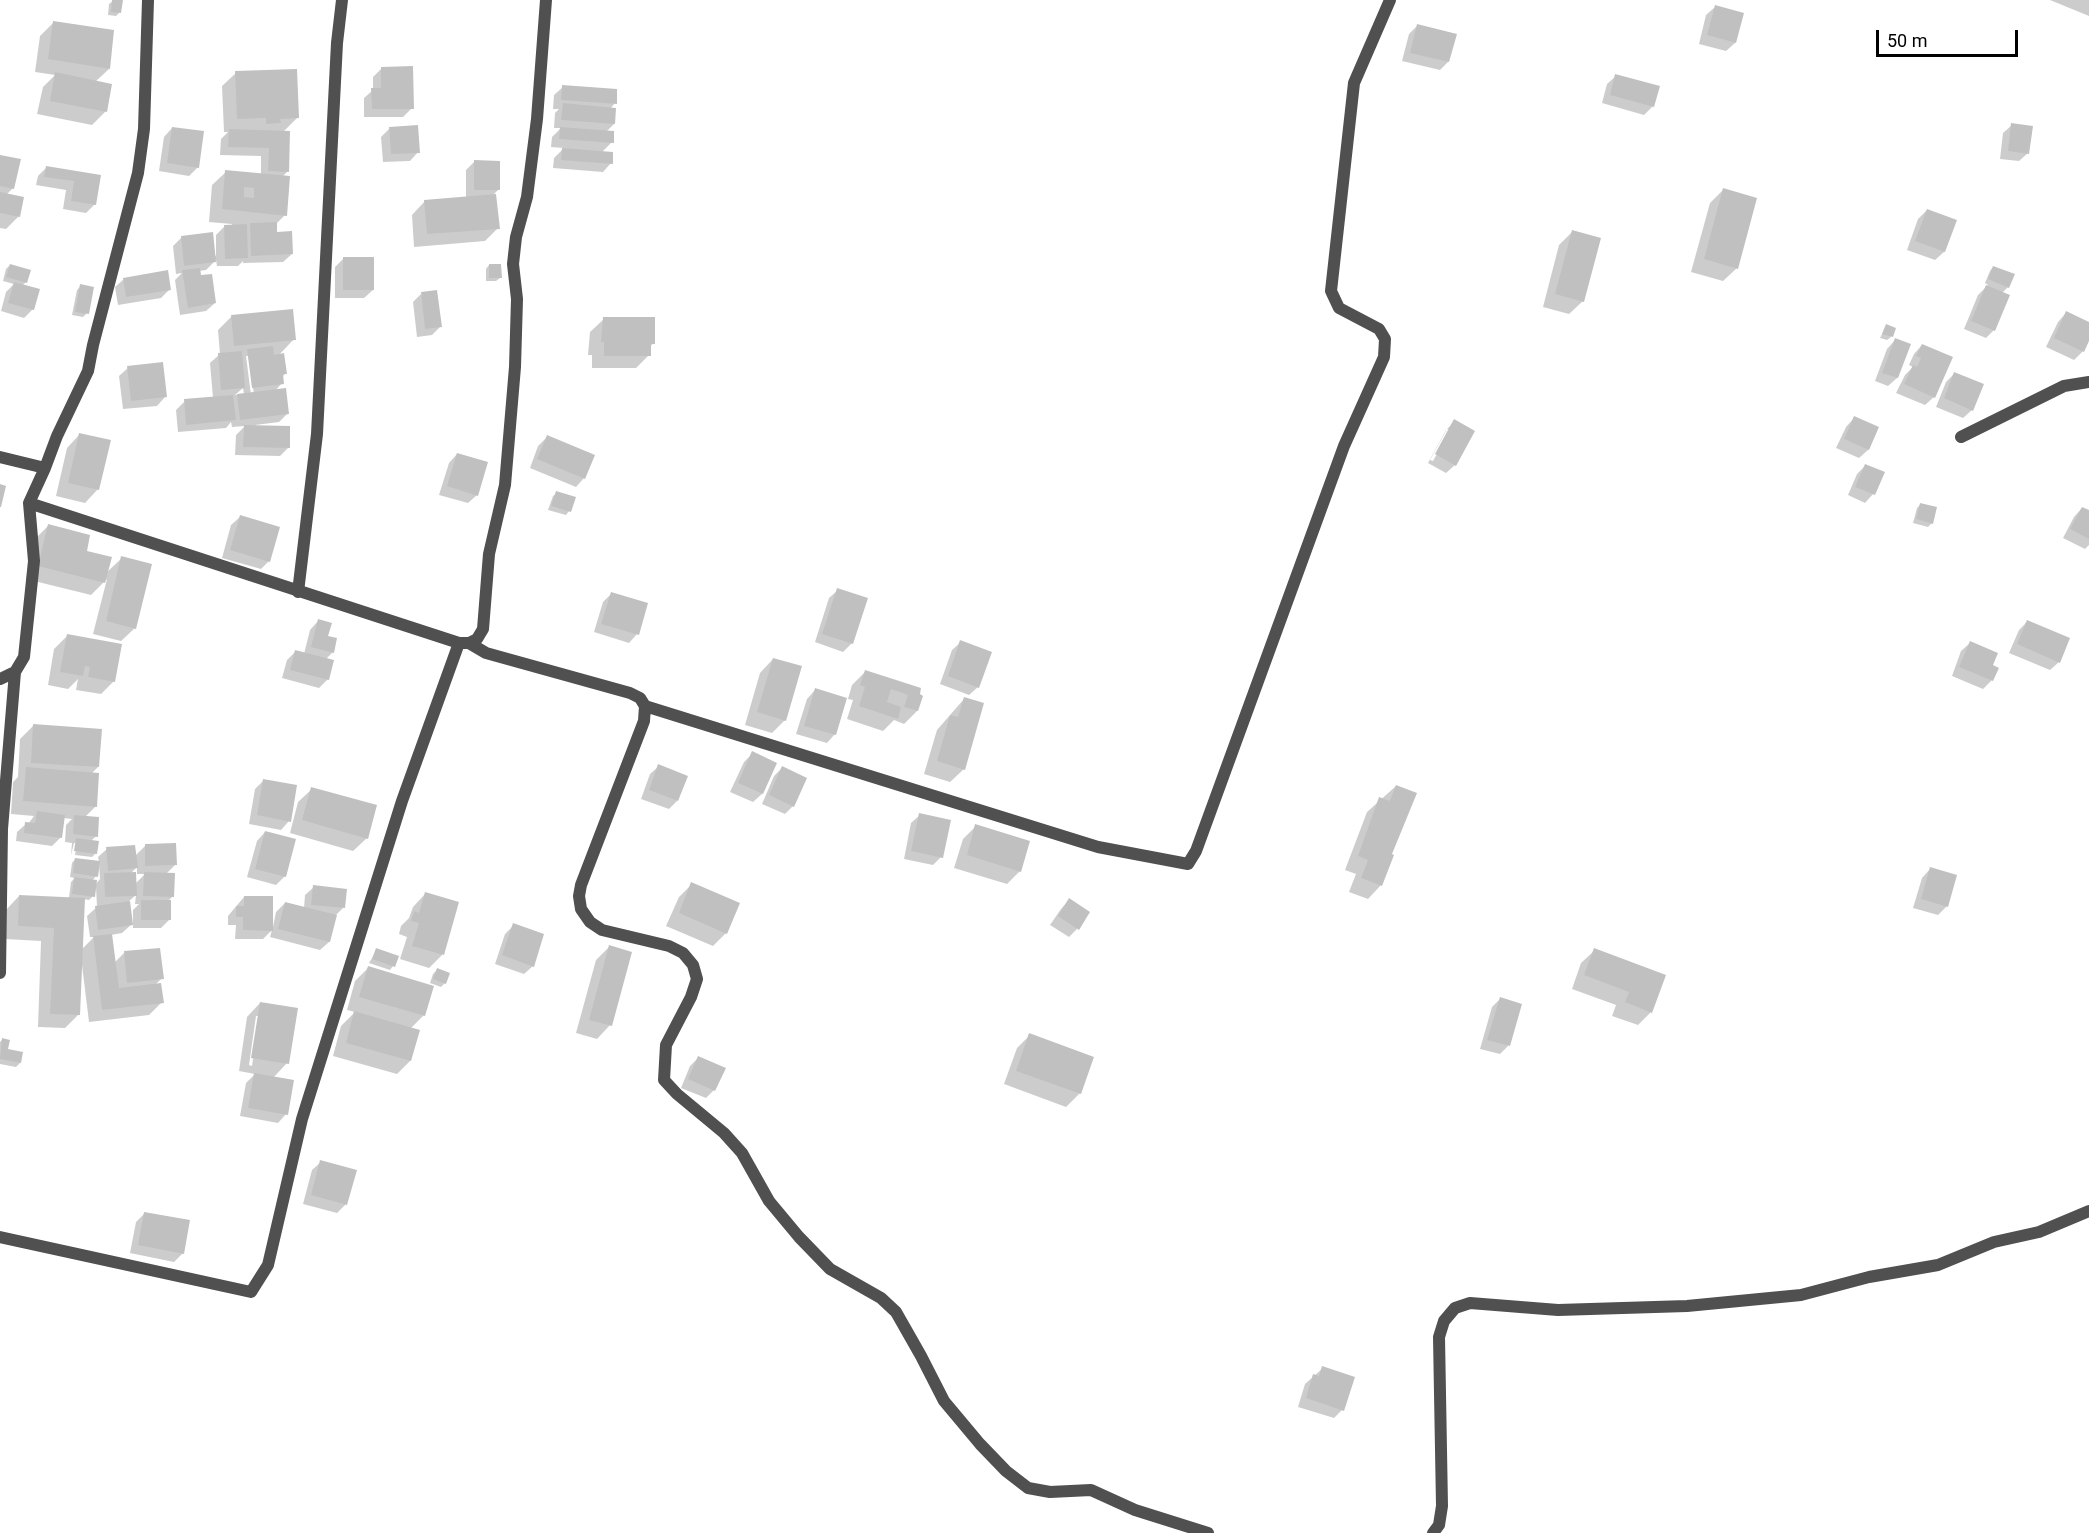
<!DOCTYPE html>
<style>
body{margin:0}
#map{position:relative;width:2089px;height:1533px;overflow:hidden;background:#fff;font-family:Roboto,sans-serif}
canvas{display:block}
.scale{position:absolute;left:1876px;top:30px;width:142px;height:27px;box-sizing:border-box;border:3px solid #000;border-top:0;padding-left:8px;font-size:18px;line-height:21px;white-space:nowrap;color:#000;-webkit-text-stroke:4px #fff;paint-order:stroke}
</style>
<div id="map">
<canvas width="2089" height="1533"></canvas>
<div class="scale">50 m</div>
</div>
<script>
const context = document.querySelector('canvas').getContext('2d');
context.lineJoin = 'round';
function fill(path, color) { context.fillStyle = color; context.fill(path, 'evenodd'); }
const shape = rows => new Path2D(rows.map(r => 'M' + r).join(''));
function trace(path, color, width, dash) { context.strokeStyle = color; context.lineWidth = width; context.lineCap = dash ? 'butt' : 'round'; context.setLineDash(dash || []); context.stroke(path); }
const shadow = shape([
 [2050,0,2089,0,2089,16],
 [113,1,120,12,116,16,108,15,109,4],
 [1715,7,1735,43,1726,51,1699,44,1706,15],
 [53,23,109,69,95,82,110,85,105,112,92,125,37,114,43,87,55,75,35,72,40,36],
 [1417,26,1448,62,1440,70,1402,61,1409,34],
 [382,68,412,108,403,117,364,117,364,98,373,90,373,77],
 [236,73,298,117,283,132,287,172,282,177,285,215,275,225,276,233,292,254,283,262,243,263,243,261,238,266,217,266,216,260,206,270,199,271,200,277,215,303,206,311,180,315,175,280,182,273,176,274,173,246,182,237,216,256,216,235,224,227,232,226,232,224,209,222,212,185,226,172,261,175,261,156,220,155,221,139,228,132,224,132,222,86],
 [1616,76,1653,106,1644,115,1602,103,1607,84],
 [563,87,615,103,610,109,614,124,606,132,612,142,602,152,611,163,603,172,553,168,554,158,564,148,551,147,552,137,561,128,554,128,555,113,559,109,553,109,554,95],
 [2012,125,2028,153,2019,161,2000,159,2003,133],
 [172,128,198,167,189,176,159,171,164,137],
 [390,128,418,152,410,161,383,162,381,137],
 [0,156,13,188,6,195,19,216,6,229,0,228],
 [474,162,498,190,492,196,498,228,485,241,414,247,412,215,425,201,466,198,466,170],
 [46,168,99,176,95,204,86,213,63,209,66,190,36,185,38,176],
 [1723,190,1737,268,1723,281,1691,272,1710,203],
 [1927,210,1955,221,1944,252,1935,260,1907,250,1918,219],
 [1573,231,1583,301,1569,314,1543,307,1559,245],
 [344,258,373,290,364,298,335,298,335,267],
 [10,265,26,282,22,286,33,309,24,318,1,311,6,292,14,284,3,281,6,269],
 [489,265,500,278,496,281,486,281,486,269],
 [1993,267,2008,287,2002,293,1994,330,1986,338,1964,329,1978,295,1988,285,1985,283,1990,271],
 [124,279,170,289,161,298,118,305,115,287],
 [81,286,87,313,83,317,72,315,77,290],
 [421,294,440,327,432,335,417,337,413,302],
 [2066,313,2089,324,2089,337,2083,351,2074,360,2046,347,2058,322],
 [231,317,294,339,278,356,286,373,282,377,282,383,275,391,288,413,279,422,255,425,288,448,280,456,235,455,236,435,245,426,232,427,231,422,226,428,178,432,176,410,185,401,213,398,210,363,220,354,218,330],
 [246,356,249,356,254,395,251,395],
 [243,388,244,394,235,395],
 [604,319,654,343,649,347,649,355,636,368,592,368,592,355,588,355,590,332],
 [1886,326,1891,337,1887,340,1880,338],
 [1895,340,1909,345,1897,378,1888,386,1875,381,1887,349],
 [1922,345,1934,397,1925,405,1896,393,1905,375,1913,367,1909,365,1914,354],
 [128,368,165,397,157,406,123,409,119,376],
 [1955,373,1972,410,1963,418,1936,407,1946,382],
 [1854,418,1877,428,1868,450,1859,458,1836,448,1846,427],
 [1455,421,1455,465,1446,473,1428,463,1446,430],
 [1447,429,1451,429,1433,461,1430,460],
 [80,434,98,489,85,503,56,496,67,448],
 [547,437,584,478,576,487,530,468,538,446],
 [457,454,477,495,468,503,439,495,449,463],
 [1865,466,1873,494,1865,503,1848,495,1857,474],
 [557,493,569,511,566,515,548,510,553,496],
 [1921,504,1932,523,1928,527,1913,523,1917,508],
 [2082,508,2089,512,2089,545,2085,549,2063,538,2074,517],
 [240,517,269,561,261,569,222,558,231,525],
 [48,526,85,552,106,573,122,558,135,628,121,641,93,634,107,579,91,595,26,579,35,539],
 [838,590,852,643,843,652,815,642,829,598],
 [611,594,637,634,629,643,594,632,603,602],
 [318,621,333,652,326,659,328,679,319,688,282,678,287,660,296,651,304,654,310,630],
 [2027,622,2059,662,2050,670,2009,653,2019,630],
 [67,636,114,681,101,694,76,690,78,679,68,689,48,685,54,649],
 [961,642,978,687,969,695,940,684,952,650],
 [1970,643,1992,666,1992,680,1983,689,1952,676,1961,651],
 [773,659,785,720,772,733,745,725,760,673],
 [865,672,920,689,917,711,904,724,894,720,883,731,847,719,853,700,848,699,852,685],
 [815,690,835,734,827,743,796,734,807,699],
 [964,699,964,769,950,782,924,774,937,730],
 [34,725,98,767,91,774,96,806,85,817,96,836,90,842,96,853,92,857,75,855,77,843,74,843,71,855,72,843,65,842,66,825,72,819,63,818,61,837,52,846,16,841,17,832,26,824,28,824,34,816,11,814,13,782,18,777,20,739],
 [753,753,776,763,762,794,753,802,730,792,744,762],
 [659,766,677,801,669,809,641,799,650,774],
 [782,768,793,806,785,814,762,804,774,776],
 [264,780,289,821,281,830,249,824,255,789],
 [1396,786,1390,855,1381,885,1368,899,1349,892,1356,874,1345,870,1367,812],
 [312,789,367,838,353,851,290,833,298,802],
 [920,815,941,857,933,865,904,859,911,823],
 [976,826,1020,871,1007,884,954,868,963,839],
 [265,832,285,876,276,885,247,877,257,841],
 [145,846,176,864,165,875,173,896,167,902,170,919,161,928,133,928,133,923,122,933,111,935,114,963,124,953,162,978,155,985,162,1002,149,1015,89,1022,82,965,81,965,79,1014,65,1028,38,1027,41,941,5,939,6,910,19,896,69,898,71,882,75,878,70,877,72,863,75,859,99,862,98,857,107,849,135,856],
 [99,864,100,879,95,885,92,881,96,876],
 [137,867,137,874,145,874,135,884,130,874],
 [96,887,97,907,87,916,90,937,94,937,81,950,83,899,89,900,93,896],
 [136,895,135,904,139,904,133,910,133,923,131,923,128,902],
 [1930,869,1947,906,1938,915,1913,908,1922,878],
 [692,884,726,933,713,946,666,926,679,897],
 [314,887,343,908,335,916,329,942,320,950,270,937,272,930,263,939,235,939,236,925,228,925,228,916,244,897,273,927,276,912,285,903,304,908,305,895],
 [426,893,458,903,442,955,429,968,400,959,407,937,399,934,401,926,409,918,413,907],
 [1069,900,1077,929,1069,937,1050,925,1061,909],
 [514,925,533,966,524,974,495,964,505,934],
 [609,947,610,1025,597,1039,576,1033,596,960],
 [377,950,393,966,390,970,369,963],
 [1595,950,1651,1012,1638,1025,1612,1016,1616,1005,1572,989,1581,963],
 [368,968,424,1015,410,1029,410,1061,397,1074,333,1056,341,1026,355,1012,347,1010,355,981],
 [437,970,445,983,441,987,430,983,433,974],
 [1500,999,1508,1046,1500,1054,1480,1049,1492,1007],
 [260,1003,287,1063,273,1078,286,1114,278,1123,240,1116,246,1083,255,1074,239,1071,247,1017],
 [256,1016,259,1016,252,1066,249,1065],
 [1030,1035,1080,1093,1066,1107,1004,1084,1017,1048],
 [2,1040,6,1051,20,1063,16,1067,0,1064,0,1042],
 [699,1057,714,1090,706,1098,681,1088,690,1066],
 [321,1162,346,1204,337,1213,303,1204,312,1170],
 [144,1214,183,1253,174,1262,130,1253,136,1222],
 [1323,1368,1342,1410,1334,1418,1298,1407,1305,1384]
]);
const building = shape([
 [112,0,123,0,121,13,111,12],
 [1715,5,1744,13,1736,43,1707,35],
 [53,21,114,30,110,69,48,59],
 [1417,24,1457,34,1449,62,1410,53],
 [413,66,414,109,372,109,371,88,381,88,381,67],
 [297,69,299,118,280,119,281,123,266,124,266,118,237,119,235,71],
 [55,72,112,84,107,112,50,101],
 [1615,74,1660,86,1654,107,1610,95],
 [562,85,617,89,617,104,561,100],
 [563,103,616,108,615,124,561,120],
 [2011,123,2033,126,2029,154,2008,151],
 [418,125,420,153,391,154,389,127],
 [172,127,204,131,199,168,167,163],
 [560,127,614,131,614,143,559,139],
 [229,129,290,131,289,172,268,171,269,148,228,147],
 [562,148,613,152,613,164,561,160],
 [0,155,21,159,14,189,0,186],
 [474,160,500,161,500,190,474,190],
 [46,166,101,175,96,205,71,201,74,181,44,177],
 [225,170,290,176,287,216,222,209],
 [244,187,254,188,254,198,244,197],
 [1723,188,1757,198,1738,269,1704,259],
 [0,192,24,197,20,217,0,213],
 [496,194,500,229,427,234,424,200],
 [1927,209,1957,220,1945,252,1915,241],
 [277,222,277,232,292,231,293,254,251,256,250,223],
 [247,224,248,258,225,259,224,225],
 [1572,230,1601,238,1584,302,1555,294],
 [213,232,216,262,184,266,181,236],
 [343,257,374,257,374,290,343,290],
 [10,264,31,270,27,283,6,277],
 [489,264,501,264,502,278,489,278],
 [1993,266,2015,274,2009,288,1988,279],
 [200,268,201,275,212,274,216,303,188,308,182,270],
 [168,270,171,290,126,297,123,278],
 [14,282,40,289,34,310,8,303],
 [80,284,94,287,89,314,75,312],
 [1986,285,2010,295,1995,331,1971,321],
 [437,290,442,327,425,329,421,292],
 [293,309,296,340,234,346,231,315],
 [2066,311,2089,322,2089,341,2084,352,2054,338],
 [603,317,655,317,655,344,651,344,651,356,604,356,604,342,601,342],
 [1886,324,1896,328,1893,337,1882,334],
 [1895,338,1911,344,1898,378,1882,373],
 [1922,344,1953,357,1935,398,1904,384,1913,365,1917,367,1921,358,1916,356],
 [273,346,274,355,284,353,287,374,283,374,284,384,252,388,247,349],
 [242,351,245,388,221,390,218,353],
 [163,362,167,397,131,401,127,366],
 [1954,372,1984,384,1973,411,1944,398],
 [286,388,289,414,240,420,237,394],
 [233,395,236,420,186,425,184,399],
 [1854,416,1879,427,1869,450,1844,439],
 [1454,419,1475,431,1456,466,1435,454],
 [244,425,290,426,290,448,243,447],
 [79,433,111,440,99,490,68,483],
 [547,435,595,455,585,479,537,459],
 [457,453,488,462,478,496,447,486],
 [1865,464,1885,472,1875,495,1855,487],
 [0,484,6,486,1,507,0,507],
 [556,491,576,497,571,512,551,506],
 [1920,503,1937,507,1933,524,1916,519],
 [2082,507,2089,510,2089,539,2070,529],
 [240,515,280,527,270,562,230,550],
 [48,524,90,535,87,551,112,557,105,583,38,566],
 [121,556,152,564,136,629,106,621],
 [837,588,868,598,853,644,822,634],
 [611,592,648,603,639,635,601,624],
 [318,619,332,623,328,636,337,638,334,653,311,647],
 [2027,620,2070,638,2060,663,2017,644],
 [67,634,122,644,115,682,88,677,90,667,85,666,83,676,60,672],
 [960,640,992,652,979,688,948,676],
 [1970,641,1998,653,1993,665,1999,668,1993,681,1959,667],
 [295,650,334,660,329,680,290,670],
 [773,658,802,666,786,721,757,712],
 [865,670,921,688,920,694,923,696,918,711,904,707,908,695,891,689,887,702,901,707,898,719,859,706,865,687,860,685],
 [815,688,847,698,836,735,804,726],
 [964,697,984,703,965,770,937,761,950,715,958,717],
 [33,724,102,729,99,767,31,763],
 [752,751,777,763,763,794,738,783],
 [658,764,688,776,678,801,649,790],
 [782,766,807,778,794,807,769,795],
 [26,767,99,773,97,807,23,801],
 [263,779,297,785,291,822,257,815],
 [1396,785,1417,793,1392,854,1394,855,1382,886,1361,878,1368,860,1358,856,1379,797,1390,801],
 [311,787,377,805,368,839,302,820],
 [37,811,65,815,62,838,24,833,25,822,35,823],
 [919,813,951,820,943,858,911,851],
 [74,815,99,817,98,837,73,834],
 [975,824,1030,841,1021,872,967,855],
 [265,831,296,839,286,877,255,869],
 [76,838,99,841,97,854,74,851],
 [176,843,177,865,145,866,145,844],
 [135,845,138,868,108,871,106,847],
 [75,858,100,861,98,877,73,873],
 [1930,867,1957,875,1948,907,1921,899],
 [136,872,137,896,105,897,104,873],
 [144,872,175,873,174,897,143,896],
 [74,877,97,880,95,897,72,894],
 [691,882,740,903,727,934,679,913],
 [313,885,347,889,345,908,311,905],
 [425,892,459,902,444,955,412,946,419,923,411,921,414,911,419,913],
 [19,895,85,898,80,1015,50,1014,54,928,18,926],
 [244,896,273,896,273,931,243,930,243,917,236,917,236,906,244,906],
 [1069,898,1090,912,1079,930,1058,916],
 [141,900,171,900,171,920,141,920],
 [130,901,133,925,98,930,95,906],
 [285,902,337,915,330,942,278,929],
 [513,923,544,934,534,967,502,955],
 [112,934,119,988,161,983,164,1003,102,1010,93,936],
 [609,945,632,952,612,1026,589,1020],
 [160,948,164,979,127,983,124,951],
 [376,948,399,956,395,967,372,959],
 [1594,948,1666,975,1652,1013,1625,1002,1629,992,1584,975],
 [368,966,434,986,425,1016,359,997],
 [437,968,450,973,446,984,433,979],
 [1500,997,1522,1004,1510,1046,1487,1040],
 [260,1002,298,1008,289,1064,251,1058],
 [354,1011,420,1030,411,1061,346,1043],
 [1029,1033,1094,1057,1081,1094,1016,1071],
 [2,1038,10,1040,8,1049,23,1052,21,1063,0,1059],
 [698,1056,726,1068,715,1091,688,1079],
 [254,1073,294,1080,288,1115,248,1108],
 [320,1160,357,1170,347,1205,311,1195],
 [144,1212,190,1220,184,1254,138,1245],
 [1322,1366,1355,1377,1344,1411,1306,1398,1313,1374,1319,1376]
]);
const street = shape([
 [1961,437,2064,386,2089,382],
 [0,457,45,468],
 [29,503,459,643,469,643,486,653,630,693,640,698,645,706,644,721,581,885,579,896,581,909,590,922,602,930,669,946,683,953,693,965,697,979,691,997,666,1045,664,1080,677,1094,724,1133,742,1153,769,1201,799,1237,830,1269,881,1298,896,1312,921,1356,944,1401,980,1444,1006,1471,1028,1488,1050,1492,1091,1490,1135,1510,1208,1533],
 [298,592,317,434,337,43,342,0],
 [469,643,477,639,483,629,489,554,505,485,515,367,517,299,513,264,516,237,527,197,537,119,546,0],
 [0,679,15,672,24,657,34,561,29,503,45,468,57,436,88,371,93,345,138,173,144,129,148,0],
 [645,706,1098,847,1188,864,1196,851,1344,446,1384,357,1385,339,1379,329,1339,308,1331,291,1354,83,1390,0],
 [0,973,2,829,15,672],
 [0,1237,251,1292,268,1265,302,1119,402,801,459,643],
 [1433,1533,1439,1525,1442,1506,1439,1337,1444,1321,1455,1308,1470,1303,1558,1310,1687,1306,1801,1295,1869,1277,1938,1265,1994,1242,2039,1232,2089,1211]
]);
fill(shadow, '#0003');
fill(building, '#c0c0c0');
trace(street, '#505050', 12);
</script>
